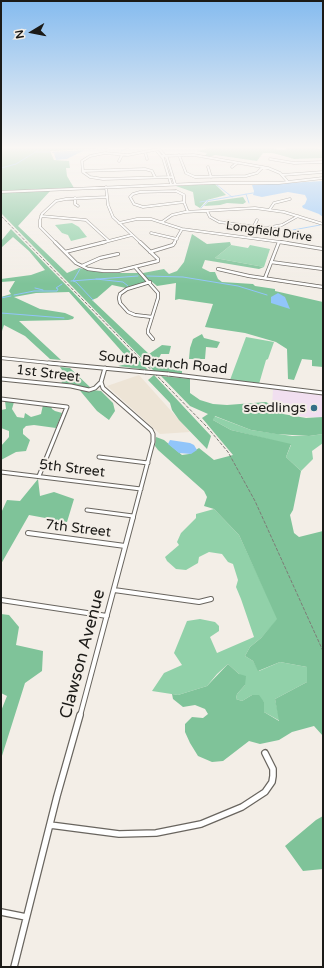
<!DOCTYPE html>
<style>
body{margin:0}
#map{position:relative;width:324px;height:968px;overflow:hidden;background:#f3eee7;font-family:"Varela Round",sans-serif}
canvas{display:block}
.frame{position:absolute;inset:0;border:2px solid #1b1a17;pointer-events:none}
.north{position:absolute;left:12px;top:12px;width:40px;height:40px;-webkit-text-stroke:3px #f3eee7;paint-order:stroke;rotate:260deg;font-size:11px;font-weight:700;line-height:16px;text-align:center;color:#1b1a17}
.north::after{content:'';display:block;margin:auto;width:14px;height:18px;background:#1b1a17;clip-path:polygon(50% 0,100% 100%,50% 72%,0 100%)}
</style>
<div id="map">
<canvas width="324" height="968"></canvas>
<div class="frame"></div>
<div class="north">N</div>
</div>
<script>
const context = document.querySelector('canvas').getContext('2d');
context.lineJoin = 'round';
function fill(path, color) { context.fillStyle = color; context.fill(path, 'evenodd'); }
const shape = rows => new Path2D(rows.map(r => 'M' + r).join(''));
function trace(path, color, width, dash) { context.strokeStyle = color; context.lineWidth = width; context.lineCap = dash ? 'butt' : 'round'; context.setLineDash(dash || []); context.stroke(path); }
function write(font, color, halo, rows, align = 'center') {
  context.font = font + ' "Varela Round",sans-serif'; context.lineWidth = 4; context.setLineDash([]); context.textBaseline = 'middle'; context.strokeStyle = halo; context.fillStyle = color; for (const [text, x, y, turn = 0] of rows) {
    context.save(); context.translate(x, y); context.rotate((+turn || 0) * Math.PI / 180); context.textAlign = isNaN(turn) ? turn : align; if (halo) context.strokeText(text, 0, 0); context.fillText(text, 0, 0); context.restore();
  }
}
const built = shape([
 [139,375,190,432,160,434,107,386]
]);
const education = shape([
 [273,389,323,395,323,418,295,416,286,409,272,407]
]);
const green = shape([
 [72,223,79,227,87,237,71,241,68,235,62,233,55,225],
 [231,245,248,248,250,245,270,249,264,267,215,258],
 [246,337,274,342,268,359,266,360,259,384,230,380],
 [214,416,251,430,292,436,309,436,323,434,323,443,312,451,313,459,301,471,286,457,291,445,231,430,213,420],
 [214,509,239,535,278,619,261,638,250,647,245,656,253,661,259,671,280,662,307,667,307,682,275,699,280,721,264,712,264,702,252,695,242,701,236,699,237,694,245,685,239,674,228,664,217,674,207,686,178,695,152,691,164,673,182,665,174,653,187,621,200,619,215,622,219,626,219,631,210,637,217,653,254,637,241,599,236,587,238,580,233,564,228,562,222,554,209,552,199,557,198,563,186,570,176,569,167,561,165,557,179,545,177,542,181,533,196,518,196,514]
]);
const forest = shape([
 [1,148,109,148,50,151,54,160,69,161,70,168,66,168,67,176,74,188,1,191],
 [211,148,273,148,279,150,286,150,286,148,313,148,323,150,323,158,294,159,273,153,263,153,257,161,215,155,209,157,205,156,207,153,196,151],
 [215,184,226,195,207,200,200,208,195,205,193,192,176,186],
 [51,190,18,226,67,273,79,268,105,273,143,273,164,269,169,274,177,271,184,262,192,234,207,244,230,242,231,245,215,258,264,267,259,269,205,260,202,268,210,272,215,272,218,279,222,282,253,284,255,286,275,289,275,291,323,302,323,367,312,366,312,360,302,359,294,380,288,379,287,349,276,342,245,333,205,327,213,304,179,299,175,300,176,283,157,286,151,281,126,288,112,285,97,298,92,300,149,354,162,345,171,346,169,354,161,354,158,360,164,361,170,369,182,371,182,374,154,371,1,213,1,193],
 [243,197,246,202,243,204,227,203,220,205,204,206,208,202],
 [11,229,72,291,148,370,118,366,132,363,69,292,36,293,14,297,40,309,65,313,74,317,73,319,68,320,19,321,61,360,50,359,25,336,4,325,1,334,1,297,11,294,9,291,15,281,1,282,1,279,31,275,45,270,29,251,13,237,1,248,1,241],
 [202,334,204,338,220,342,217,348,206,347,205,359,189,359,190,348,193,339],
 [60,367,70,368,93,390,101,391,113,403,115,411,109,420,97,411,77,387,61,385,64,373],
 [154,375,211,436,207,449,179,420,172,410,170,403,148,380],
 [161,376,190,379,190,393,200,400,213,404,227,405,266,402,279,409,283,414,306,418,323,417,323,434,309,436,276,434,251,430,215,416,213,420,231,430,291,444,286,457,301,471,293,510,290,515,294,533,299,537,323,531,323,736,314,726,292,732,279,740,260,744,249,741,223,761,212,762,198,756,190,743,185,732,185,724,192,717,203,718,208,714,205,709,195,705,183,707,173,699,172,694,178,695,207,686,228,664,239,674,246,676,245,685,237,694,236,699,242,701,252,695,259,695,264,702,264,712,279,721,275,699,307,682,307,667,280,662,258,671,253,661,245,656,250,647,261,638,277,619,239,535,214,509,204,506,207,497,204,491,158,450,155,446,156,437,164,440,182,455,189,454,199,448,214,460,233,455,202,418,208,414,190,406],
 [5,401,14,402,12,409,17,417,24,418,25,413,31,417,38,415,41,414,43,405,51,406,52,409,55,411,62,413,56,428,34,425,26,426,23,429,23,434,30,440,26,451,16,452,1,460,1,446,9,437,9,431,1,428,1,410,6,409],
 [38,479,40,496,54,492,74,499,67,522,29,515,1,564,1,513,7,500,20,501],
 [1,614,9,615,19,627,16,645,43,651,42,671,25,683,1,759,1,711,7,696,1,693],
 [323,816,323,869,303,871,285,846,316,820]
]);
const water = shape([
 [85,150,67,159,56,160,54,153,51,152],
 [323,181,323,217,319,214,303,208,302,206,305,204,307,199,305,195,288,192,262,197,253,195,254,191,252,185],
 [278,293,285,297,290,309,271,303,271,297],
 [170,440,190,443,194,445,197,450,191,454,179,453,168,444]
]);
const stream = shape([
 [121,151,128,148],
 [36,152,50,152],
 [1,168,16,164,37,151,38,148],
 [217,185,232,197],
 [246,194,249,203],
 [200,202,253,193],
 [201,208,208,201],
 [293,230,320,225],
 [80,269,73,281,76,282,93,300],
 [147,276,183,277,238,286,267,295],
 [96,279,123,282,128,286],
 [71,281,138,276],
 [35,288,43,290],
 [14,295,34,291,57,291,58,289,56,288,62,284],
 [1,298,11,296],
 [1,313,64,318],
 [1,319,1,330]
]);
const minorFar4 = shape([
 [159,149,128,155,105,153,90,156,82,161,83,172,90,177,103,179,172,177],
 [159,149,167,158,175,184],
 [156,150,163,158,171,184],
 [145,152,147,159],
 [179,155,186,173,195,177,246,176,257,173,263,167],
 [162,156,194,155,268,168,280,173,288,182],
 [270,159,294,163,323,162],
 [119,161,122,155],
 [208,167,211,177],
 [232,167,237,163],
 [83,171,145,169,152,171,155,177],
 [282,175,323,172],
 [106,187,108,205,113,217,141,243],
 [176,191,184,195,184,202,143,207,134,204,130,197,133,194,140,192,176,191],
 [1,192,212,183,279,183,323,178],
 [75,198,75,204,78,206],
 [184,202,188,212],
 [270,209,274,203,290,199],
 [207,211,210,217,219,222,266,228,282,225,298,216],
 [41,216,86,220,109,241],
 [162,222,172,215,185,212,255,208,284,212,323,224],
 [119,223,137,219,151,219,182,229,288,243],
 [254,226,257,220],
 [151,233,177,239],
 [56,243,40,227,40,220,42,214,56,201,66,199,107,197],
 [101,243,132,235],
 [174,243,182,229]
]);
const minorFar3 = shape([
 [55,242,76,263,88,269,104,271,118,271,158,261,158,259,140,242],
 [280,242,323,249],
 [65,252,105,242],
 [150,252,173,245,175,242],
 [271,262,323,269],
 [82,266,100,258,118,254],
 [135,267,158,293,158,298,148,330,148,333,153,339],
 [218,269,249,276,323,287],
 [265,278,279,242],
 [150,282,127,289,120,294,119,298,120,303,128,312,135,315,152,317],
 [1,358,60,364]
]);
const minorFar2 = shape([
 [49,363,145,372],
 [105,368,101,382,103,388,151,430,153,434,153,442,133,518],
 [168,374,323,393],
 [1,379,71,386,89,390,95,388,100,383],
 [1,399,67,407,39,476],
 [99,457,148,463],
 [1,472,141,489],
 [87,510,133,516]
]);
const minorFar1 = shape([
 [28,533,125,546],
 [114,590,199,602,211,599],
 [1,600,107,616],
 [80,716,133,517]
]);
const minor = shape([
 [50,825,119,834,156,833,201,824,242,807,265,792,272,782,273,776,273,769,265,753],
 [1,912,26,917],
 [14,967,57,796,80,715]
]);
const rail = shape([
 [1,216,207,427,228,452,255,501,323,651]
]);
const minorBridge = shape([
 [145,372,168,374]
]);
const markers = [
 [314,408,4,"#346f87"]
];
const farStreetnames = [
 ["Longfield Drive",269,232,8]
];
const streetNames = [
 ["South Branch Road",163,363,6],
 ["1st Street",48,374,7],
 ["5th Street",72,469,7],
 ["7th Street",78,529,7]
];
const poiNames = [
 ["seedlings",306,408]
];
const nearStreetnames = [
 ["Clawson Avenue",83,654,-75]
];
fill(built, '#ede4d6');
fill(education, '#f1dff0');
fill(green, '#91d1a9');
fill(forest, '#7fc399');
fill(water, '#91c5fa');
trace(stream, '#91c5fa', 1);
trace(minorFar4, '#69655f', 3);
trace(minorFar3, '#69655f', 4);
trace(minorFar2, '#69655f', 5);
trace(minorFar1, '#69655f', 6);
trace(minor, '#69655f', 8);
trace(minorFar4, '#fff', 2);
trace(minorFar3, '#fff', 2.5);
trace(minorFar2, '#fff', 3);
trace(minorFar1, '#fff', 4);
trace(minor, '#fff', 5.5);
trace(rail, '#7d7b76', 1, [3.5, 1.5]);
trace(minorBridge, '#69655f', 5, []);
trace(minorBridge, '#fff', 3);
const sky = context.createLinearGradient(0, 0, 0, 284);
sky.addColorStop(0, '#85bbef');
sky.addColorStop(0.52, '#faf7f4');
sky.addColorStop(1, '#faf7f400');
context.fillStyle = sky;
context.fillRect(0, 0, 324, 284);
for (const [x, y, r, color] of markers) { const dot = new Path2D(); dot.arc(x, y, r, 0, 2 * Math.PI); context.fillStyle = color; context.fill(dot); trace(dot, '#f3eee7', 1.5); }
write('12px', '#1b1a17', '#f3eee7', farStreetnames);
write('14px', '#1b1a17', '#f3eee7', streetNames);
write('14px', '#1b1a17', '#f3eee7', poiNames, 'right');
write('17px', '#1b1a17', '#f3eee7', nearStreetnames);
</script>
